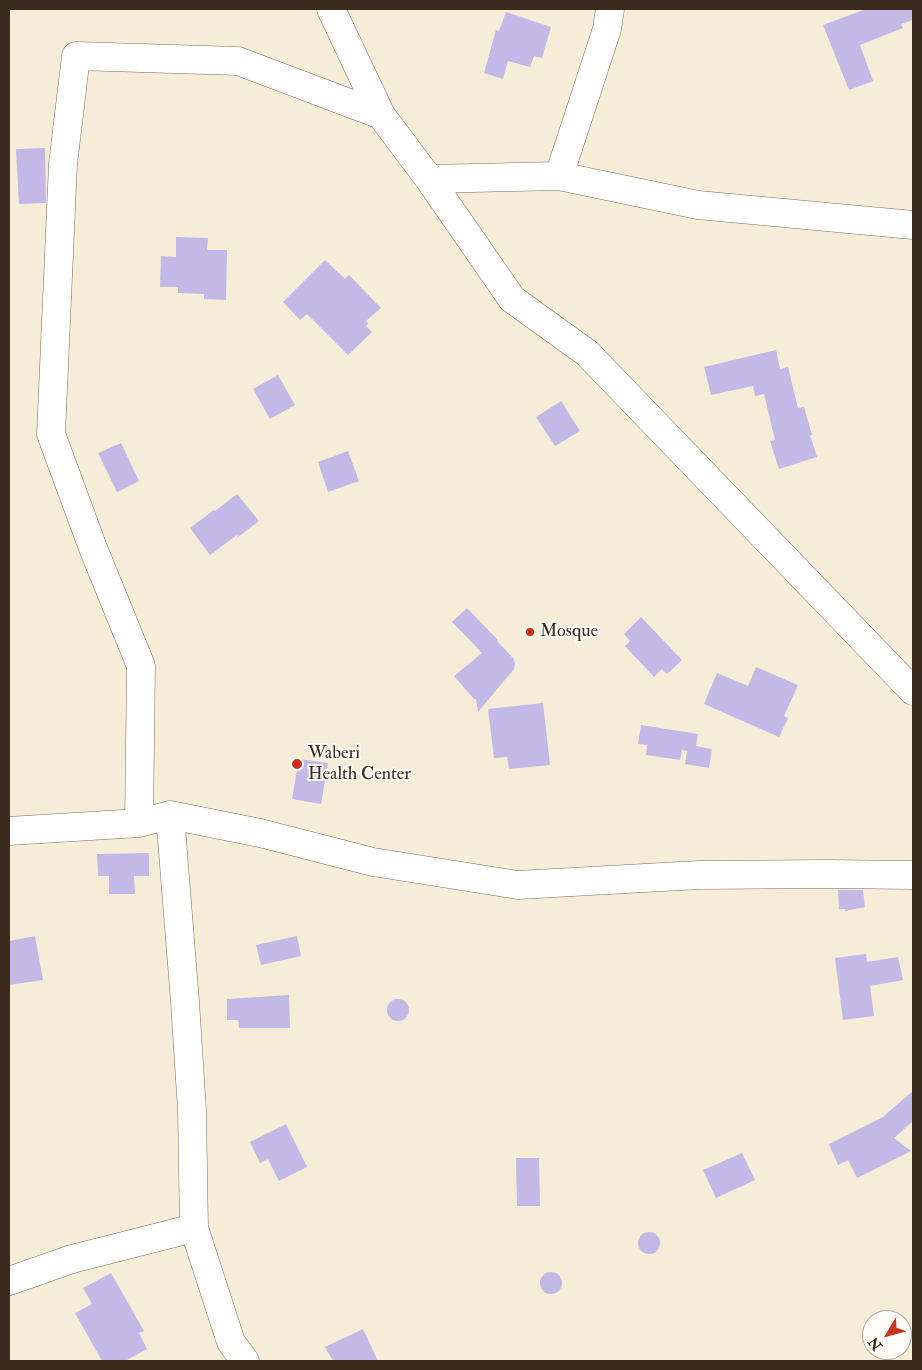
<!DOCTYPE html>
<style>
body{margin:0}
#map{position:relative;width:922px;height:1370px;overflow:hidden;background:#f5edd8;font-family:"IM FELL Double Pica",serif}
canvas{display:block}
.frame{position:absolute;inset:0;border:10px solid #3b2a1e;pointer-events:none}
.north{position:absolute;left:862px;top:1310px;width:50px;height:50px;box-sizing:border-box;background:#fdfcf7;border:1px solid #afa8a0;border-radius:50%;rotate:233deg;font-size:14px;font-weight:700;line-height:20px;text-align:center;color:#3b2a1e}
.north::after{content:'';display:block;margin:auto;width:18px;height:22px;background:#c8321e;clip-path:polygon(50% 0,100% 100%,50% 72%,0 100%)}
</style>
<div id="map">
<canvas width="922" height="1370"></canvas>
<div class="frame"></div>
<div class="north">N</div>
</div>
<script>
const context = document.querySelector('canvas').getContext('2d');
context.lineJoin = 'round';
function fill(path, color) { context.fillStyle = color; context.fill(path, 'evenodd'); }
const shape = rows => new Path2D(rows.map(r => 'M' + r).join(''));
function trace(path, color, width, dash) { context.strokeStyle = color; context.lineWidth = width; context.lineCap = dash ? 'butt' : 'round'; context.setLineDash(dash || []); context.stroke(path); }
function write(font, color, halo, rows, align = 'center') {
  context.font = font + ' "IM FELL Double Pica",serif'; context.lineWidth = 4; context.setLineDash([]); context.textBaseline = 'middle'; context.strokeStyle = halo; context.fillStyle = color; for (const [text, x, y, turn = 0] of rows) {
    context.save(); context.translate(x, y); context.rotate((+turn || 0) * Math.PI / 180); context.textAlign = isNaN(turn) ? turn : align; if (halo) context.strokeText(text, 0, 0); context.fillText(text, 0, 0); context.restore();
  }
}
const building = shape([
 [866,9,913,9,913,20,901,24,903,28,860,45,873,81,849,90,823,25],
 [506,12,551,27,542,58,534,56,530,67,508,61,503,79,484,73,496,30,499,31],
 [45,148,46,203,19,204,16,149],
 [176,237,208,238,207,250,227,250,226,300,204,299,204,294,178,293,178,287,160,287,161,256,176,257],
 [325,260,345,279,349,275,381,308,366,321,368,323,366,326,372,332,348,355,307,314,300,320,283,302],
 [776,350,780,369,788,367,798,408,804,407,812,435,810,435,817,457,779,469,770,441,775,440,764,394,755,396,753,386,711,395,704,367],
 [278,375,295,405,270,419,253,389],
 [561,401,580,431,555,446,536,417],
 [121,443,139,481,117,492,98,453],
 [348,451,359,481,328,492,318,462],
 [237,494,259,521,238,537,237,535,210,555,190,528,214,510,215,511],
 [467,608,498,640,497,641,513,658,515,663,514,669,478,712,476,699,474,699,454,676,482,653,452,622],
 [641,617,682,660,667,674,662,669,654,677,625,646,630,641,624,634],
 [756,667,798,685,784,716,788,718,779,737,704,704,717,673,748,686],
 [543,703,550,765,509,769,507,757,494,758,488,709],
 [641,725,698,734,696,746,712,749,709,768,685,764,687,751,682,750,680,760,646,755,647,745,638,744],
 [299,759,328,763,321,804,292,799],
 [149,853,149,876,134,876,135,894,109,894,109,876,98,876,97,854],
 [838,890,863,890,865,907,845,911,845,909,839,909],
 [35,936,43,980,9,985,9,941],
 [297,936,301,956,261,965,256,945],
 [866,954,867,962,898,957,903,980,870,986,874,1016,843,1020,835,958],
 [289,995,290,1028,239,1028,238,1020,227,1020,227,999],
 '387 1010a11 11 0 1 1 22 0a11 11 0 1 1-22 0Z',
 [913,1091,913,1121,894,1138,911,1151,857,1178,848,1160,838,1165,829,1144,883,1117],
 [286,1124,307,1167,279,1181,268,1159,260,1163,250,1142],
 [742,1153,755,1180,716,1198,703,1170],
 [516,1158,539,1158,540,1206,517,1206],
 '638 1243a11 11 0 1 1 22 0a11 11 0 1 1-22 0Z',
 '540 1283a11 11 0 1 1 22 0a11 11 0 1 1-22 0Z',
 [111,1273,144,1331,139,1333,147,1349,125,1361,102,1361,75,1313,92,1304,83,1288],
 [363,1329,378,1361,333,1361,325,1347]
]);
const minor = shape([
 [331,9,381,115,429,179,512,299,587,353,913,691],
 [559,176,607,29,610,9],
 [429,179,559,176,698,205,913,225],
 [170,815,185,1002,192,1111,194,1228],
 [139,823,141,666,93,548,51,434,63,164,76,56,238,61,381,115],
 [9,831,139,823,170,815,260,833,373,862,518,885,699,875,828,874,913,875],
 [9,1281,72,1259,194,1228,231,1342,245,1361]
]);
const markers = [
 [530,632,5,"#c8321e"],
 [297,764,6,"#c8321e"]
];
const poiNames = [
 ["Mosque",540,632],
 ["Waberi",308,754],
 ["Health Center",308,775]
];
fill(building, '#c3b9e6');
trace(minor, '#7c6e5f', 29);
trace(minor, '#fff', 28);
for (const [x, y, r, color] of markers) { const dot = new Path2D(); dot.arc(x, y, r, 0, 2 * Math.PI); context.fillStyle = color; context.fill(dot); trace(dot, '#fdfcf7', 2); }
write('18px', '#3b2a1e', '#fdfcf7', poiNames, 'left');
</script>
